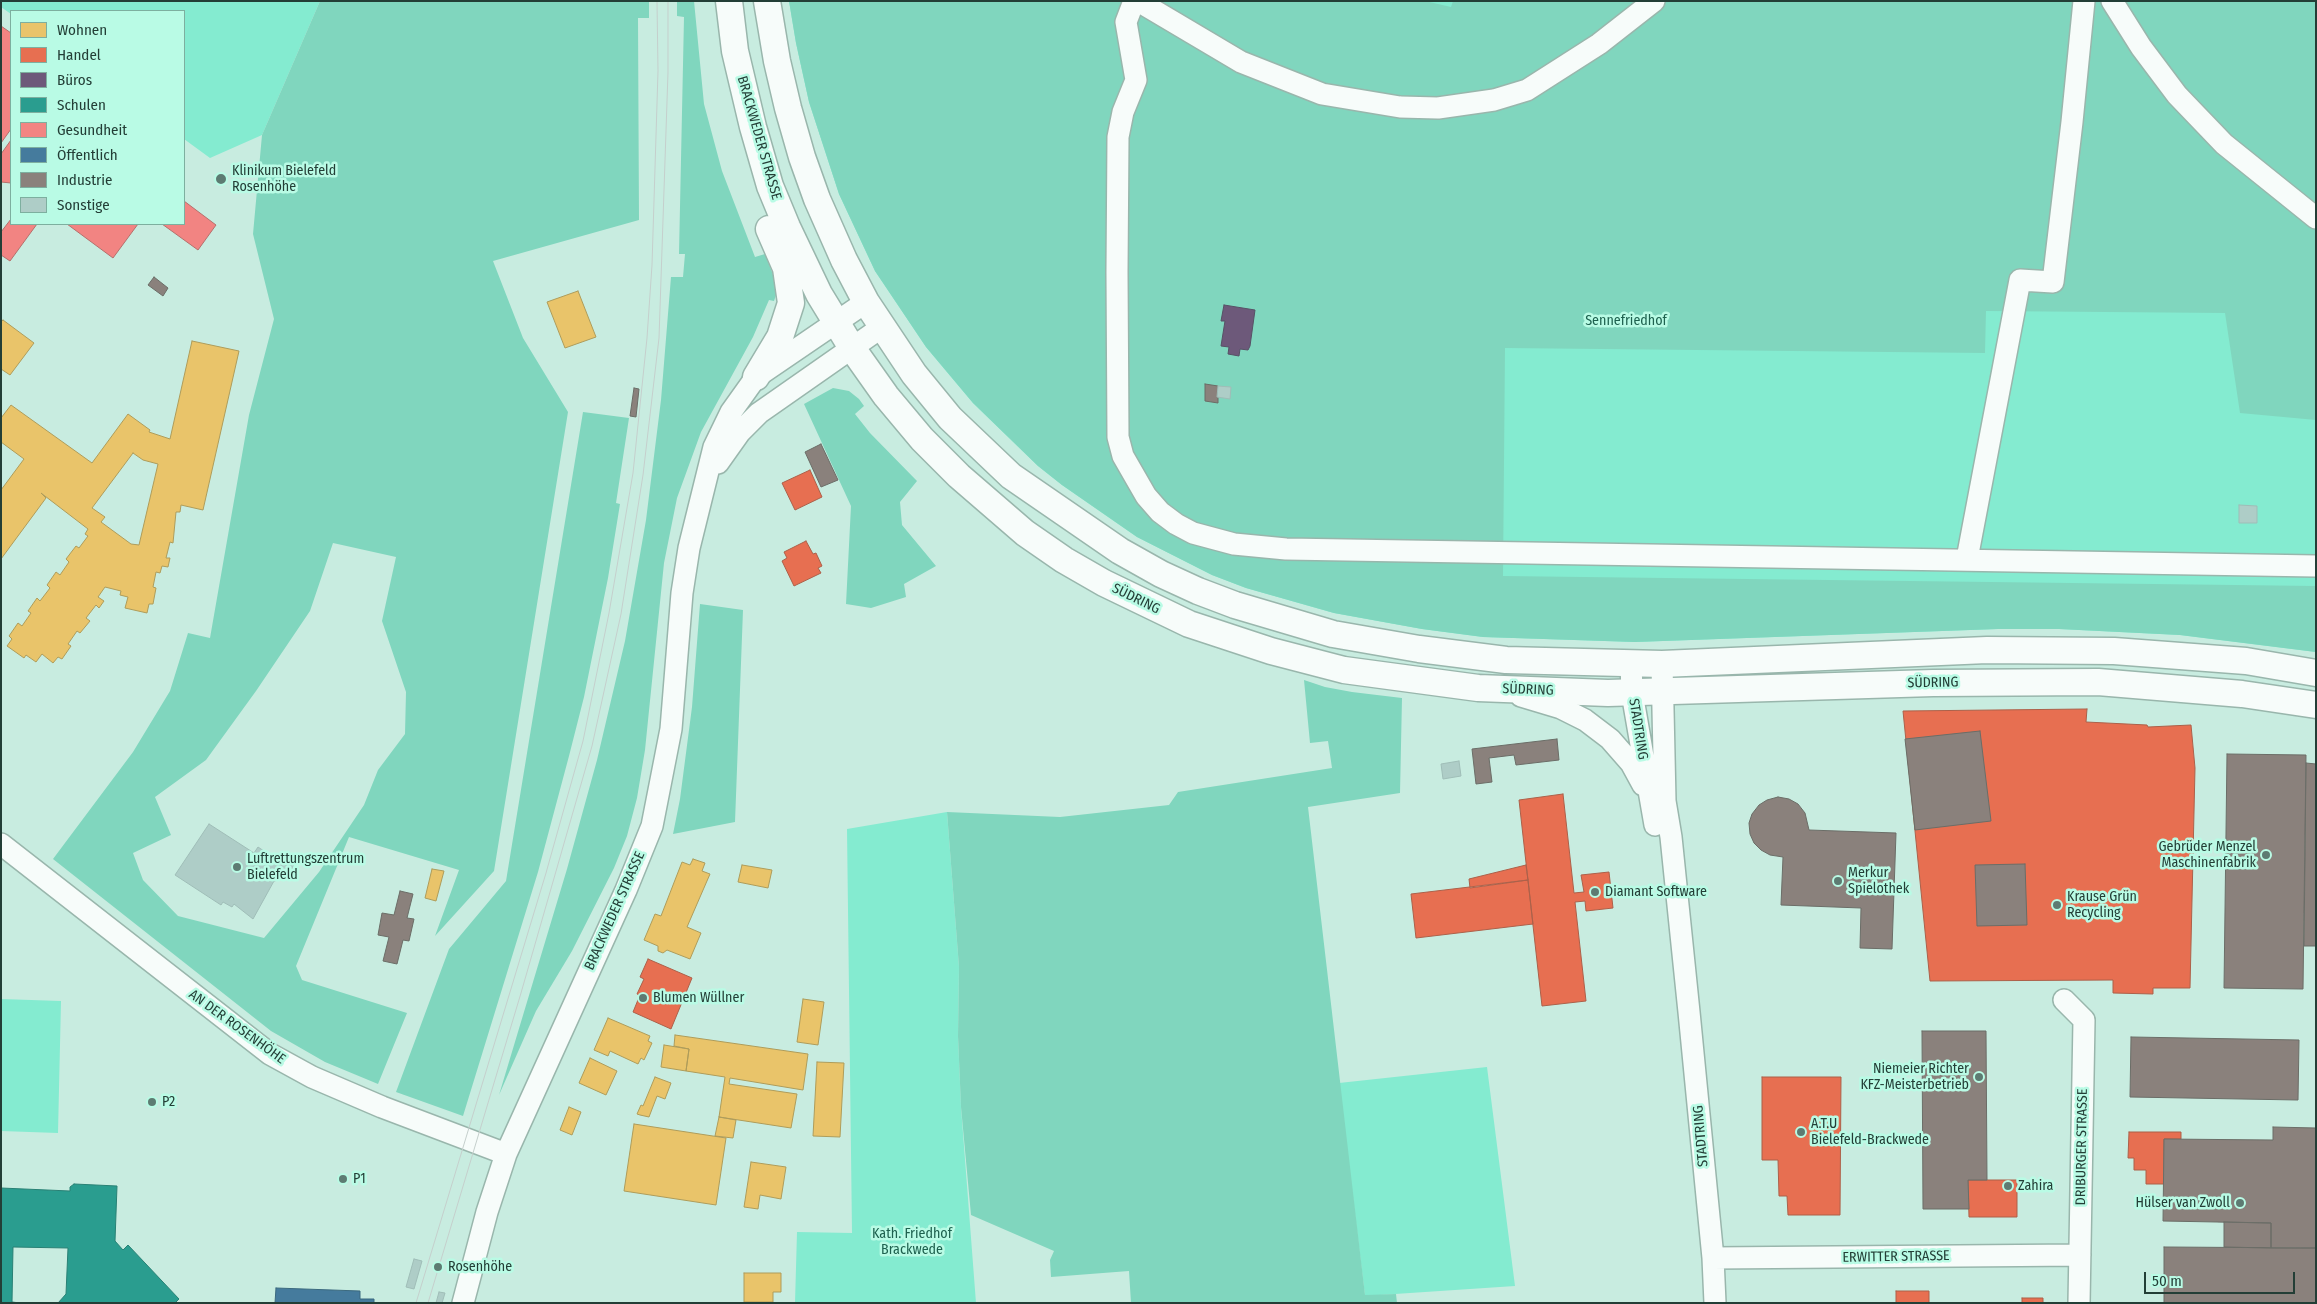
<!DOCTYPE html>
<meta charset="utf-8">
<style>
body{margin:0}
#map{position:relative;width:2317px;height:1304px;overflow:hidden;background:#c8ece0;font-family:"Fira Sans Condensed",sans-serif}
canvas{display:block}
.frame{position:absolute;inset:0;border:2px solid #233e36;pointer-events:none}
.legend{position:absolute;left:10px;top:10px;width:175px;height:215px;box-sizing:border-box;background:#b9fbe5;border:1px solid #7daf9f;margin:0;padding:6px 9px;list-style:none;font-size:15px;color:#233e36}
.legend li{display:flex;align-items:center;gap:10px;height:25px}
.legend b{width:25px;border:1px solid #7daf9f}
.scale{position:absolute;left:2144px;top:1272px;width:151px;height:22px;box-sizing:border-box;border:2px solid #233e36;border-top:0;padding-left:6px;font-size:15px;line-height:18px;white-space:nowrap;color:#233e36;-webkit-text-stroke:4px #b9fbe5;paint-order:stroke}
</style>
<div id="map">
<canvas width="2317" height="1304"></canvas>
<div class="frame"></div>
<ul class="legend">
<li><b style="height:14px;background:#e9c46a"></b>Wohnen</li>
<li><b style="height:14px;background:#e76f51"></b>Handel</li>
<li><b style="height:14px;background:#6d597a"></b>Büros</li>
<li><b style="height:14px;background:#2a9d8f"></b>Schulen</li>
<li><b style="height:14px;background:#f28482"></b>Gesundheit</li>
<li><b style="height:14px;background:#457b9d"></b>Öffentlich</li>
<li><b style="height:14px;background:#8a817c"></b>Industrie</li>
<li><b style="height:14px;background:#aecdc7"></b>Sonstige</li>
</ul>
<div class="scale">50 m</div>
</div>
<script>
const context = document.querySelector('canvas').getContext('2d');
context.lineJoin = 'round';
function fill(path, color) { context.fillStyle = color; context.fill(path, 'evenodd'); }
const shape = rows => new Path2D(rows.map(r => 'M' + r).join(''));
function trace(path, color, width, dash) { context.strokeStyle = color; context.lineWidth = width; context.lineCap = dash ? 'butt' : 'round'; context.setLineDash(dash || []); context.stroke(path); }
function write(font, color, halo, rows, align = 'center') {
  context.font = font + ' "Fira Sans Condensed",sans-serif'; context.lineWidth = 5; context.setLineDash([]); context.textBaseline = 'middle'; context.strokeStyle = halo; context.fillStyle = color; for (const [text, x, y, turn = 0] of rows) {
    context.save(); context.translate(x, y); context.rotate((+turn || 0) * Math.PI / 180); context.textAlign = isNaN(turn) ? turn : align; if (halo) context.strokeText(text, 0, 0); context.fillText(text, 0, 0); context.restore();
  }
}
const green = shape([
 [1,1,320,1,262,135,210,158,184,139,184,11,11,11,11,14,1,7],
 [789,1,2316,1,2316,652,2180,635,2059,629,1998,629,1635,642,1483,637,1422,629,1334,613,1246,588,1212,575,1137,537,1062,485,1038,466,973,403,926,347,875,271,839,194,809,102,796,43],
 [947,812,959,967,958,1036,961,1107,976,1303,795,1303,797,1232,852,1233,847,829],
 [1,999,61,1001,58,1133,1,1131],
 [1487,1067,1515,1286,1365,1296,1339,1083]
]);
const forest = shape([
 [320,1,649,1,649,18,638,18,639,220,493,261,523,338,568,412,494,871,435,936,459,870,349,837,296,966,302,980,407,1013,378,1084,325,1062,271,1031,53,859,133,752,170,691,188,633,210,638,249,415,274,319,253,234,262,135],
 [333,543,396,557,382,621,406,692,405,734,378,770,364,805,319,872,264,938,178,916,143,880,133,853,171,835,155,797,206,760,256,691,310,611],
 [677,1,694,1,704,104,722,171,755,257,765,254,774,277,776,295,774,301,769,300,753,337,701,432,677,498,664,563,645,750,637,798,627,836,614,868,572,951,536,1011,499,1095,567,869,597,760,625,641,646,520,661,400,671,277,683,277,685,254,679,254,684,17,677,16],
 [789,1,1425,1,1451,7,1453,1,2316,1,2316,420,2240,413,2225,313,1986,311,1985,353,1505,348,1503,576,2316,586,2316,652,2180,635,2059,629,1998,629,1635,642,1483,637,1422,629,1334,613,1246,588,1212,575,1137,537,1062,485,1038,466,973,403,926,347,875,271,839,194,809,102,796,43],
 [833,388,849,391,859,399,864,406,855,414,870,433,917,481,900,502,902,525,936,566,904,584,906,597,871,608,846,604,851,506,804,404],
 [583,412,629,418,616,503,620,504,608,578,584,697,569,756,538,872,463,1116,396,1092,449,949,506,881],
 [700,604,743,610,735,822,673,834,680,799,692,707],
 [1304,680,1325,687,1352,692,1402,698,1400,793,1308,807,1365,1295,1396,1294,1397,1303,1131,1303,1129,1271,1051,1277,1050,1260,1054,1251,971,1215,961,1107,958,1036,959,967,947,812,1060,817,1169,805,1178,792,1332,768,1328,741,1310,743]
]);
const homes = shape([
 [578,291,596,337,565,348,547,302,578,291],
 [3,320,34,343,10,375,1,369,1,322,3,320],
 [192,341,239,351,203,510,181,505,180,512,176,512,173,543,170,542,166,558,170,558,168,567,162,566,160,573,156,572,153,587,156,588,153,604,149,604,147,613,125,608,128,597,120,595,121,591,105,587,98,597,104,601,99,608,96,605,86,618,90,621,80,633,77,631,68,644,71,646,62,659,58,657,53,663,42,654,36,662,26,655,24,658,7,646,12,639,9,636,18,623,22,626,31,613,28,611,37,598,40,601,50,588,47,585,56,572,60,575,69,562,66,559,76,546,79,548,88,536,85,534,88,529,41,493,46,498,1,559,1,490,24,459,1,442,1,418,11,405,92,463,128,414,150,430,149,432,170,439,192,341],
 [133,453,143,460,158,464,139,545,131,544,101,522,105,517,92,508,133,453],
 [693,859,705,863,702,871,710,874,687,927,701,933,690,959,667,950,663,953,658,951,658,946,644,940,655,914,661,916,682,862,690,865,693,859],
 [742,865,772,870,768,888,738,882,742,865],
 [432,869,444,871,436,901,425,898,432,869],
 [2082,919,2083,947,2038,949,2037,921,2082,919],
 [803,999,824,1002,818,1045,797,1042,803,999],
 [608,1018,650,1036,648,1041,652,1043,644,1060,641,1058,638,1064,610,1051,608,1056,594,1050,608,1018],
 [675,1035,808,1054,803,1090,730,1078,729,1084,797,1094,791,1128,719,1117,725,1077,686,1071,689,1049,674,1046,675,1035],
 [664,1045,689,1049,686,1071,661,1067,664,1045],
 [590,1058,617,1071,606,1095,579,1083,590,1058],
 [817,1062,844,1063,840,1137,813,1136,817,1062],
 [655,1077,671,1083,665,1099,657,1096,649,1117,640,1115,637,1114,641,1105,643,1106,655,1077],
 [569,1107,581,1112,572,1135,560,1130,569,1107],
 [719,1117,736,1120,733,1138,715,1136,719,1117],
 [634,1124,726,1138,716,1205,624,1191,634,1124],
 [751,1162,786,1167,781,1199,760,1195,758,1209,744,1207,751,1162],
 [744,1273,781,1273,781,1292,773,1292,773,1302,744,1302,744,1273]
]);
const shops = shape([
 [810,470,822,497,795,510,782,483,810,470],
 [806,541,813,554,816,553,822,566,818,568,821,573,794,586,782,561,787,558,784,552,806,541],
 [2087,709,2086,722,2147,725,2148,727,2191,725,2195,768,2190,988,2153,988,2153,994,2113,993,2113,980,1930,981,1903,711,2087,709],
 [1563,794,1574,893,1584,892,1581,875,1609,872,1613,908,1586,911,1585,901,1575,902,1586,1001,1542,1006,1519,800,1563,794],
 [1526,865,1528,880,1470,888,1469,879,1526,865],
 [1528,880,1533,924,1416,938,1411,894,1528,880],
 [648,959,692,978,671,1029,633,1012,640,995,637,994,644,979,640,977,648,959],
 [1762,1077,1841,1077,1840,1215,1788,1215,1787,1196,1779,1196,1778,1160,1762,1160,1762,1077],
 [2129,1132,2181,1132,2181,1139,2164,1139,2164,1184,2146,1184,2146,1170,2134,1170,2134,1158,2128,1158,2129,1132],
 [1968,1180,2017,1180,2017,1217,1969,1217,1968,1180],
 [1896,1291,1929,1291,1929,1303,1896,1303,1896,1291],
 [2022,1298,2043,1298,2043,1303,2022,1303,2022,1298]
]);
const offices = shape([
 [1224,305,1255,310,1250,346,1248,350,1240,349,1239,356,1228,354,1229,347,1221,346,1225,321,1221,321,1224,305]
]);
const schools = shape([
 [74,1184,117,1186,115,1241,123,1250,128,1245,179,1299,175,1303,58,1303,66,1294,68,1248,13,1247,12,1302,20,1303,1,1303,1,1188,70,1191,70,1187,74,1184]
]);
const health = shape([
 [1,26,11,33,11,129,1,143,1,26],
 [11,140,11,183,1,182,1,154,11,140],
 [184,201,216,225,198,250,162,224,184,224,184,201],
 [11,219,11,224,37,224,10,261,1,255,1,232,11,219],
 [67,224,138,224,113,258,67,224]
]);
const public = shape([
 [276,1288,360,1291,360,1299,374,1299,374,1303,275,1303,276,1288]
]);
const industry = shape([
 [154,277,168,288,163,296,148,285,154,277],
 [1205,384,1218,386,1218,403,1205,401,1205,384],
 [634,388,639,389,636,417,630,416,634,388],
 [821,444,838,480,821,487,805,452,821,444],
 [1980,731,1991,821,1915,830,1905,739,1980,731],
 [1557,739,1559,760,1516,765,1514,755,1489,758,1492,782,1476,784,1472,749,1557,739],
 [2227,754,2306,755,2303,989,2224,988,2227,754],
 [2306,763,2316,764,2316,946,2304,946,2306,763],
 [1778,797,1789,799,1798,804,1805,813,1809,830,1896,833,1892,949,1860,948,1861,908,1781,905,1783,857,1770,855,1761,850,1754,843,1750,834,1749,823,1752,814,1759,805,1767,800,1778,797],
 [2025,864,2027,925,1977,926,1975,865,2025,864],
 [400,891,413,894,407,918,414,919,409,941,403,940,397,964,383,961,389,937,378,935,382,913,394,915,400,891],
 [1922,1031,1986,1031,1987,1180,1968,1180,1969,1209,1923,1209,1922,1031],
 [2131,1037,2299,1040,2298,1100,2130,1097,2131,1037],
 [2273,1127,2316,1128,2316,1248,2271,1248,2271,1223,2163,1221,2164,1139,2273,1140,2273,1127],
 [2224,1222,2271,1223,2271,1248,2224,1247,2224,1222],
 [2164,1247,2316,1248,2316,1303,2164,1303,2164,1247]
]);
const building = shape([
 [1218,386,1231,387,1230,399,1217,397,1218,386],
 [2239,505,2257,506,2257,523,2239,523,2239,505],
 [1459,761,1461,776,1443,779,1441,764,1459,761],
 [209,824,254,853,258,847,267,853,265,856,269,859,291,855,295,876,274,881,253,919,234,904,232,907,223,902,221,905,175,875,209,824],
 [414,1259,422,1261,414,1289,406,1287,414,1259],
 [439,1292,445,1293,442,1303,436,1303,439,1292]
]);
const minor = shape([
 [1134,1,1126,22,1136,80,1123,112,1118,137,1117,272,1118,437,1123,456,1146,496,1160,512,1176,524,1193,533,1234,544,1286,549,2316,566],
 [1138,1,1241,62,1322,94,1400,107,1438,108,1494,100,1527,90,1599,44,1654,1],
 [2112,1,2141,47,2177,95,2224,144,2316,218],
 [718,463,740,432,759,413,882,327],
 [1967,559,2020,280,2053,282,2072,122,2084,1],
 [1631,663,1632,693,1655,825],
 [1662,664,1665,801,1671,837,1689,1012,1713,1258,1715,1303],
 [1521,696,1561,708,1585,720,1610,739,1631,763,1643,785],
 [1,844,270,1054,312,1077,382,1107,506,1154],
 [2064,1000,2084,1020,2079,1303],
 [1713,1258,2080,1255],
 [463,1303,487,1212,506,1154,626,890,652,826,671,729,682,593,689,548,714,447,731,412,756,377,866,302]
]);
const major = shape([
 [729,1,735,51,753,127,770,186,787,227,819,294,852,348,886,396,922,439,959,476,1025,533,1064,560,1104,583,1189,624,1271,651,1344,670,1478,688,1608,693,1933,683,2098,682,2242,694,2316,705],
 [767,1,777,61,788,108,802,157,817,199,844,260,866,302,914,374,950,418,1011,476,1120,551,1161,574,1198,591,1235,605,1333,634,1419,649,1506,660,1662,664,1987,650,2114,651,2246,661,2316,673],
 [756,377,780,337,791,303,786,268,769,229]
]);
const tram = shape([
 [416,1303,546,873,583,741,609,613,633,473,647,338,652,265,658,71,657,1],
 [428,1303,521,993,592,746,621,614,643,475,659,338,668,72,668,1]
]);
const markers = [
 [221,179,6,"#5d7b72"],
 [2266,855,5,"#5d7b72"],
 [237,867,5,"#5d7b72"],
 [1838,881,5,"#5d7b72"],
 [1595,892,5,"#5d7b72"],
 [2057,905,5,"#5d7b72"],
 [643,998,5,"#5d7b72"],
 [1979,1077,5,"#5d7b72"],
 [152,1102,5,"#5d7b72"],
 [1801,1132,5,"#5d7b72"],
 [343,1179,5,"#5d7b72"],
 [2008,1186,5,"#5d7b72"],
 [2240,1203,5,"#5d7b72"],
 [438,1267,5,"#5d7b72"]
];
const streetNames = [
 ["BRACKWEDER STRASSE",759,138,74],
 ["SÜDRING",1136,599,26],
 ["SÜDRING",1933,683,-1],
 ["SÜDRING",1528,690,2],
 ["STADTRING",1638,729,81],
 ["BRACKWEDER STRASSE",615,911,-66],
 ["AN DER ROSENHÖHE",237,1027,36],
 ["STADTRING",1701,1136,-95],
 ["DRIBURGER STRASSE",2082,1147,-89],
 ["ERWITTER STRASSE",1896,1257,-1]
];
const poiNames = [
 ["Klinikum Bielefeld",232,171],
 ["Rosenhöhe",232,187],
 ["Gebrüder Menzel",2256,847,"right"],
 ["Maschinenfabrik",2256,863,"right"],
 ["Luftrettungszentrum",247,859],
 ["Bielefeld",247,875],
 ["Merkur",1848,873],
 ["Spielothek",1848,889],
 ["Diamant Software",1605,892],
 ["Krause Grün",2067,897],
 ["Recycling",2067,913],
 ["Blumen Wüllner",653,998],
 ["Niemeier Richter",1969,1069,"right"],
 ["KFZ-Meisterbetrieb",1969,1085,"right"],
 ["P2",162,1102],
 ["A.T.U",1811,1124],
 ["Bielefeld-Brackwede",1811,1140],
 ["P1",353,1179],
 ["Zahira",2018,1186],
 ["Hülser van Zwoll",2230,1203,"right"],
 ["Rosenhöhe",448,1267]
];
const parkNames = [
 ["Sennefriedhof",1626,321],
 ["Kath. Friedhof",912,1234],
 ["Brackwede",912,1250]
];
fill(green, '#84ebd0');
fill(forest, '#80d6be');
fill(homes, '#e9c46a');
trace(homes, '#ae9c5a', 1);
fill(shops, '#e76f51');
trace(shops, '#ac6049', 1);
fill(offices, '#6d597a');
trace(offices, '#575166', 1);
fill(schools, '#2a9d8f');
trace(schools, '#288074', 1);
fill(health, '#f28482');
trace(health, '#b46f6b', 1);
fill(public, '#457b9d');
trace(public, '#3b697e', 1);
fill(industry, '#8a817c');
trace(industry, '#6b6d67', 1);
fill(building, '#aecdc7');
trace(building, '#9fbdb7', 1);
trace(minor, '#99b6ac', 24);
trace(major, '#99b6ac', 29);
trace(minor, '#f7fcfa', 21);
trace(major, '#f7fcfa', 26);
trace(tram, '#c5cfcc', 1);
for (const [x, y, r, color] of markers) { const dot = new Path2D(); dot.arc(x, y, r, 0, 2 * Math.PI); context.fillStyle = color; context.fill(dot); trace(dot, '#b9fbe5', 2); }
write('14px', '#233e36', '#b9fbe5', streetNames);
write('14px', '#233e36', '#b9fbe5', poiNames, 'left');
write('14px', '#1e614f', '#b9fbe5', parkNames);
</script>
